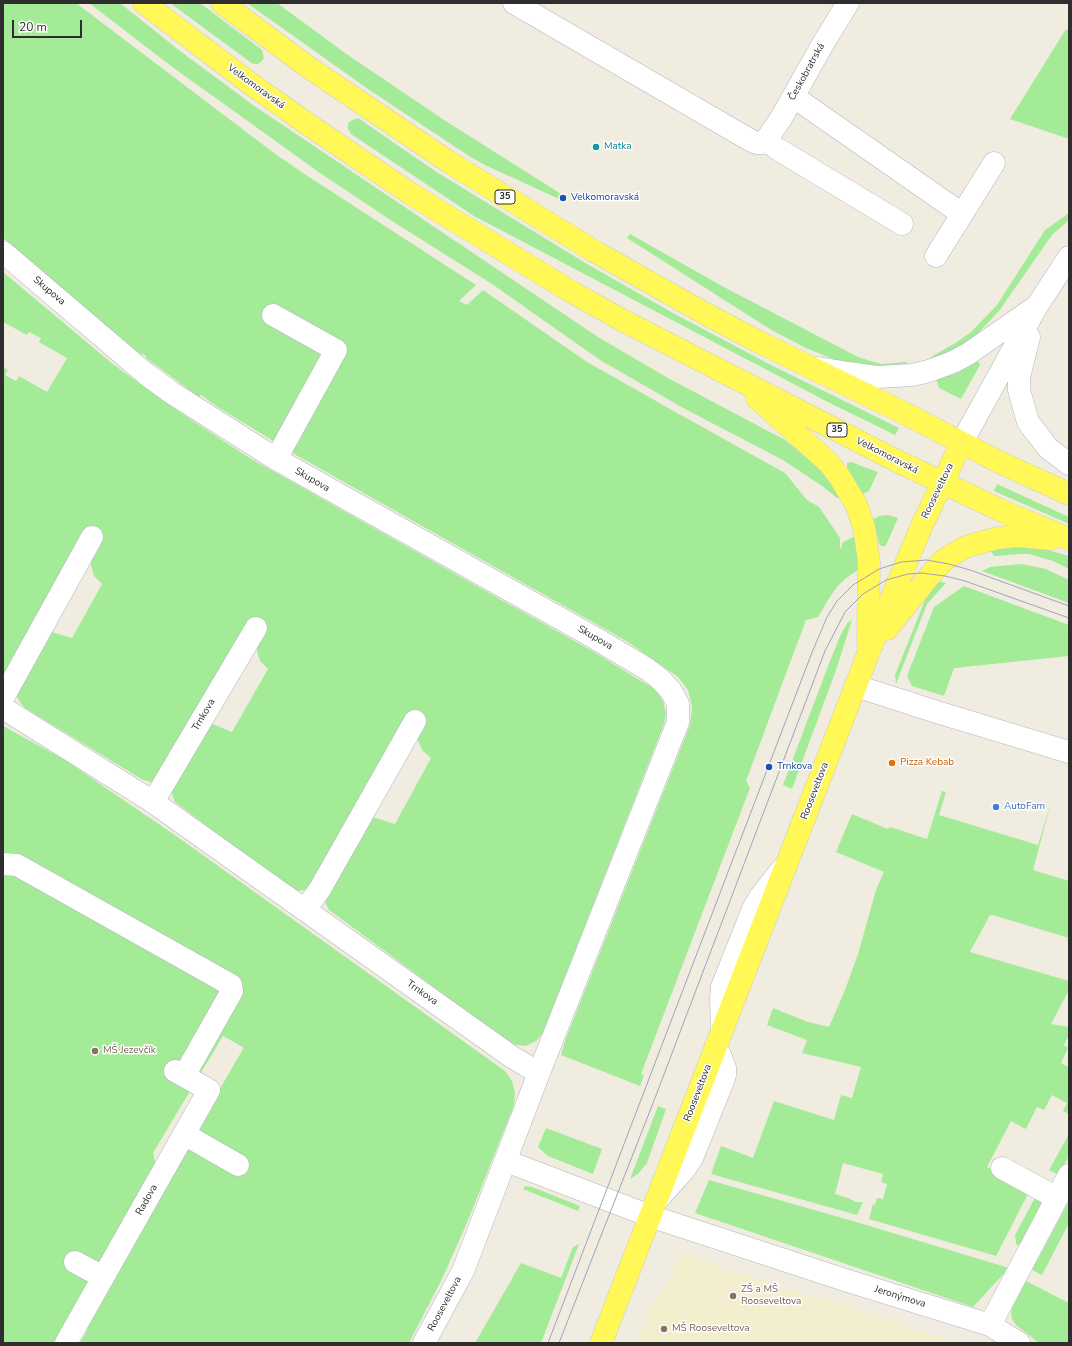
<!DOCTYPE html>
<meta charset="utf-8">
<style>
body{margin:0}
#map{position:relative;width:1072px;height:1346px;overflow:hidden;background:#f0ece0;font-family:"Nunito Sans",sans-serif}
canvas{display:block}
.frame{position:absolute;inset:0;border:4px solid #2e2e2e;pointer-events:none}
.scale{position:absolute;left:12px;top:20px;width:70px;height:18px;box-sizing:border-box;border:2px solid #2e2e2e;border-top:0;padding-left:5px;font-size:12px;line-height:14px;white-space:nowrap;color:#2e2e2e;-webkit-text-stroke:3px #fff;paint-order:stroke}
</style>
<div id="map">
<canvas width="1072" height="1346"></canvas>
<div class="frame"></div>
<div class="scale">20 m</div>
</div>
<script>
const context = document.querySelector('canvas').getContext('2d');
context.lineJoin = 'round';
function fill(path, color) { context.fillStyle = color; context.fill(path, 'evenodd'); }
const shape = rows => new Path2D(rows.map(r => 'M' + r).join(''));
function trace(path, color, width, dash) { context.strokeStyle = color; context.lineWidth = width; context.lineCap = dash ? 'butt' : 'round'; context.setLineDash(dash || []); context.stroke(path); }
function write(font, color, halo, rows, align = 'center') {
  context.font = font + ' "Nunito Sans",sans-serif'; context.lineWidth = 3; context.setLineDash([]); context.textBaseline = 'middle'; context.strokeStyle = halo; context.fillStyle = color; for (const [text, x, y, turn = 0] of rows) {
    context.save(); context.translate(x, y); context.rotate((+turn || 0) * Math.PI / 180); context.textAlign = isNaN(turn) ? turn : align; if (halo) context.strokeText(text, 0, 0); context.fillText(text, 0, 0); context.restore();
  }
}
const education = shape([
 [681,1251,732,1271,813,1298,814,1295,838,1302,954,1343,636,1343,652,1301,654,1302,655,1299,666,1287]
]);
const green = shape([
 [3,3,76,3,274,153,303,173,476,285,459,301,467,305,483,290,587,362,679,414,785,473,807,500,819,507,840,538,840,550,843,542,856,536,859,569,845,579,837,587,828,600,818,617,806,620,746,781,750,788,641,1074,644,1075,640,1086,561,1055,565,1041,690,725,692,707,688,690,678,677,628,642,296,455,216,406,201,395,199,397,146,358,146,356,143,354,142,355,109,328,6,243,7,241,3,238],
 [89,3,120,3,180,51,253,105,598,337,668,378,785,440,809,459,821,471,841,496,837,498,822,486,783,460,685,409,600,360,492,284,392,221,320,173,171,66],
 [170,3,200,3,262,50,264,58,262,61,258,64,253,64],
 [247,3,277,3,345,53,444,120,558,192,563,197,561,199,559,199,485,165,469,156,368,89],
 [1066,29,1069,31,1069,139,1010,119],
 [358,118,435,171,587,264,673,313,767,363,899,428,895,435,826,401,474,216,351,134,348,129,348,123,352,120],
 [1069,213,1069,220,1052,235,999,311,983,328,973,339,961,347,931,361,931,357,957,342,971,332,997,305,1045,230],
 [630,234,720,285,858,357,881,364,906,362,908,364,907,366,891,368,842,363,806,348,773,331,627,238],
 [3,272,114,365,175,409,248,457,594,652,656,690,663,701,666,714,664,724,543,1033,536,1041,526,1046,511,1044,329,910,326,904,325,900,369,816,395,824,431,758,423,751,418,741,418,730,315,884,306,890,297,891,283,883,175,802,172,794,172,789,208,722,232,732,268,669,260,661,257,651,257,640,155,782,151,782,143,780,25,708,19,701,16,694,45,630,72,638,102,584,94,576,91,565,91,556,3,677,3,367,8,370,5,375,16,381,19,376,47,392,67,358,39,342,41,338,29,332,27,335,3,322],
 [975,362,979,362,980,365,961,399,939,388,936,379,953,374],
 [851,462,878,472,869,491,863,494,847,468,847,463],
 [997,484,1069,517,1069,524,994,491],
 [888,515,898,518,887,543,885,546,881,546,879,543,873,519,879,516],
 [1001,547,1037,547,1069,556,1069,569,1053,561,1029,554,1021,554,994,556,989,549],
 [1021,564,1046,569,1069,580,1069,603,982,571,990,567],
 [936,581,946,583,927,604,896,684,895,675,925,600],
 [964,586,1069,625,1069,656,954,668,944,696,912,686,907,676,934,607],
 [852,620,836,670,792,789,783,785,830,661,841,634,848,622],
 [3,726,65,760,179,838,505,1071,512,1081,515,1093,514,1105,469,1218,443,1277,409,1343,80,1343,87,1331,84,1323,243,1049,243,1047,223,1036,153,1153,157,1170,56,1343,3,1343],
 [942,791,946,792,939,815,1038,845,1052,799,1033,870,1069,881,1069,938,996,916,990,915,970,952,1069,981,1069,990,1051,1024,1069,1027,1069,1034,1064,1045,1068,1048,1061,1063,1069,1067,1069,1114,1063,1111,1067,1103,1052,1095,1044,1110,1037,1107,1026,1129,1011,1121,987,1167,1030,1190,996,1256,869,1219,873,1204,875,1205,877,1198,883,1199,887,1184,881,1182,883,1174,843,1163,835,1194,848,1198,856,1202,863,1202,857,1215,711,1174,721,1146,753,1158,774,1101,834,1120,841,1095,852,1098,861,1067,802,1053,807,1040,767,1025,773,1008,808,1022,829,1027,845,990,858,954,876,890,884,872,836,852,852,814,888,829,890,827,927,839],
 [658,1106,666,1109,647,1163,638,1174,630,1179],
 [546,1128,602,1149,593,1174,548,1156,541,1150,538,1147],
 [1069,1134,1069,1156,1059,1175,1049,1170],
 [709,1180,853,1221,1009,1268,973,1307,695,1213],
 [525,1186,532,1187,580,1206,578,1211,523,1189],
 [1037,1194,1046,1199,1021,1247,1016,1244,1015,1235],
 [1069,1201,1069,1223,1042,1275,1032,1270],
 [579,1244,541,1343,475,1343,521,1263,561,1278,573,1247],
 [1026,1281,1069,1303,1069,1343,1039,1343,1016,1325,1012,1319,1011,1314,1012,1308]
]);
const minor = shape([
 [514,3,750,140,756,143,762,143,766,140,780,120,824,42,848,3],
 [794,97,962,214],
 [766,140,776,148,902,224],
 [3,252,146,374,172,393,276,459,595,638,647,669,659,678,671,691,678,704,678,722,539,1073,463,1271,424,1343],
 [936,256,994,163],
 [273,315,336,350,276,459],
 [1029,337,1019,377,1019,390,1028,422,1048,448,1069,464],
 [818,368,848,373,877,377,912,375,929,371,953,362,968,354,1037,306],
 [961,444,1037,306,1069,257],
 [856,686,940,713,1069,752],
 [3,698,92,537],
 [3,708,153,802,512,1057,539,1073],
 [153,802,256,628],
 [3,864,17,865,231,985,232,991,184,1076],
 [305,910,320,889,415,721],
 [722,1029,721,999,722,987,753,909,760,897,782,869],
 [184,1134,238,1165],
 [506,1161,650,1216,845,1280,990,1325,1019,1343],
 [1002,1168,1057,1198],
 [657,1200,684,1170,693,1156,723,1081,725,1075,725,1068,716,1045],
 [75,1262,103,1277],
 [990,1325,1069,1175],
 [66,1343,209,1090,175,1071]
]);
const major = shape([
 [144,3,251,84,309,125,411,194,570,291,622,320,893,459,1000,510,1069,539],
 [222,3,308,67,452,164,594,251,704,313,759,342,912,417,999,462,1069,494],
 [757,398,828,462,839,476,856,504,864,527,869,561,868,643],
 [887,629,931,574,944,560,965,547,997,538,1017,536,1051,539],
 [601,1343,868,654,923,523,961,444]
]);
const tram = shape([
 [548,1343,811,655,827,617,837,601,853,585,879,569,901,562,927,560,949,564,970,570,1069,606],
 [559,1343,655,1098,825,651,845,612,863,594,886,580,908,574,922,573,945,576,965,581,1069,618]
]);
const markers = [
 [596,147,4,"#0f9aa8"],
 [563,198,4,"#1a4fb4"],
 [892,763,4,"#e8710a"],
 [769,767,4,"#1a4fb4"],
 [996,807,4,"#3f7fe0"],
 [95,1051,4,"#8d6e63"],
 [733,1296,4,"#8d6e63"],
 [664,1329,4,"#8d6e63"]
];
const shields = [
 [505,197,20],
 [837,430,20]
];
const shieldNames = [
 ["35",505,197],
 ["35",837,430]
];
const streetNames = [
 ["Českobratrská",807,72,-61],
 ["Velkomoravská",256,87,36],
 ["Skupova",49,291,40],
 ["Velkomoravská",887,456,27],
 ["Skupova",312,480,30],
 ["Rooseveltova",938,491,-64],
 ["Skupova",595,638,30],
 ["Trnkova",204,715,-60],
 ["Rooseveltova",815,791,-69],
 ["Trnkova",422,993,35],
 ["Rooseveltova",698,1093,-69],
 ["Radova",147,1200,-60],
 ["Jeronýmova",900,1297,17],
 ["Rooseveltova",445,1304,-62]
];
const cultureNames = [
 ["Matka",604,147]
];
const transitNames = [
 ["Velkomoravská",571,198],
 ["Trnkova",777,767]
];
const foodNames = [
 ["Pizza Kebab",900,763]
];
const shopNames = [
 ["AutoFam",1004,807]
];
const educationNames = [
 ["MŠ Jezevčík",103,1051],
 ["ZŠ a MŠ",741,1290],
 ["Rooseveltova",741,1302],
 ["MŠ Rooseveltova",672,1329]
];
fill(education, '#f3eece');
fill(green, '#a4eb98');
trace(minor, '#b4b3c2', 23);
trace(major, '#cdcdcd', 23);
trace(minor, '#fff', 22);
trace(major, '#fff856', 22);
trace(tram, '#a2a1ba', 1);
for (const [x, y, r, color] of markers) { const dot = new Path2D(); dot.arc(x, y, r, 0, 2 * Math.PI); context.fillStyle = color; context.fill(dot); trace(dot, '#fff', 1.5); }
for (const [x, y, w] of shields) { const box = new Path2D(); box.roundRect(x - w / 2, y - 7, w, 14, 3); context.fillStyle = '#fff'; context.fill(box); trace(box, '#2e2e2e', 1); }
write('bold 9px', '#2e2e2e', null, shieldNames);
write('10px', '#2e2e2e', '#fff', streetNames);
write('10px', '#0d838f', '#fff', cultureNames, 'left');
write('10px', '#164399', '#fff', transitNames, 'left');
write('10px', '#c56008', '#fff', foodNames, 'left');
write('10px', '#366cbe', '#fff', shopNames, 'left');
write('10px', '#785e54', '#fff', educationNames, 'left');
</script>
